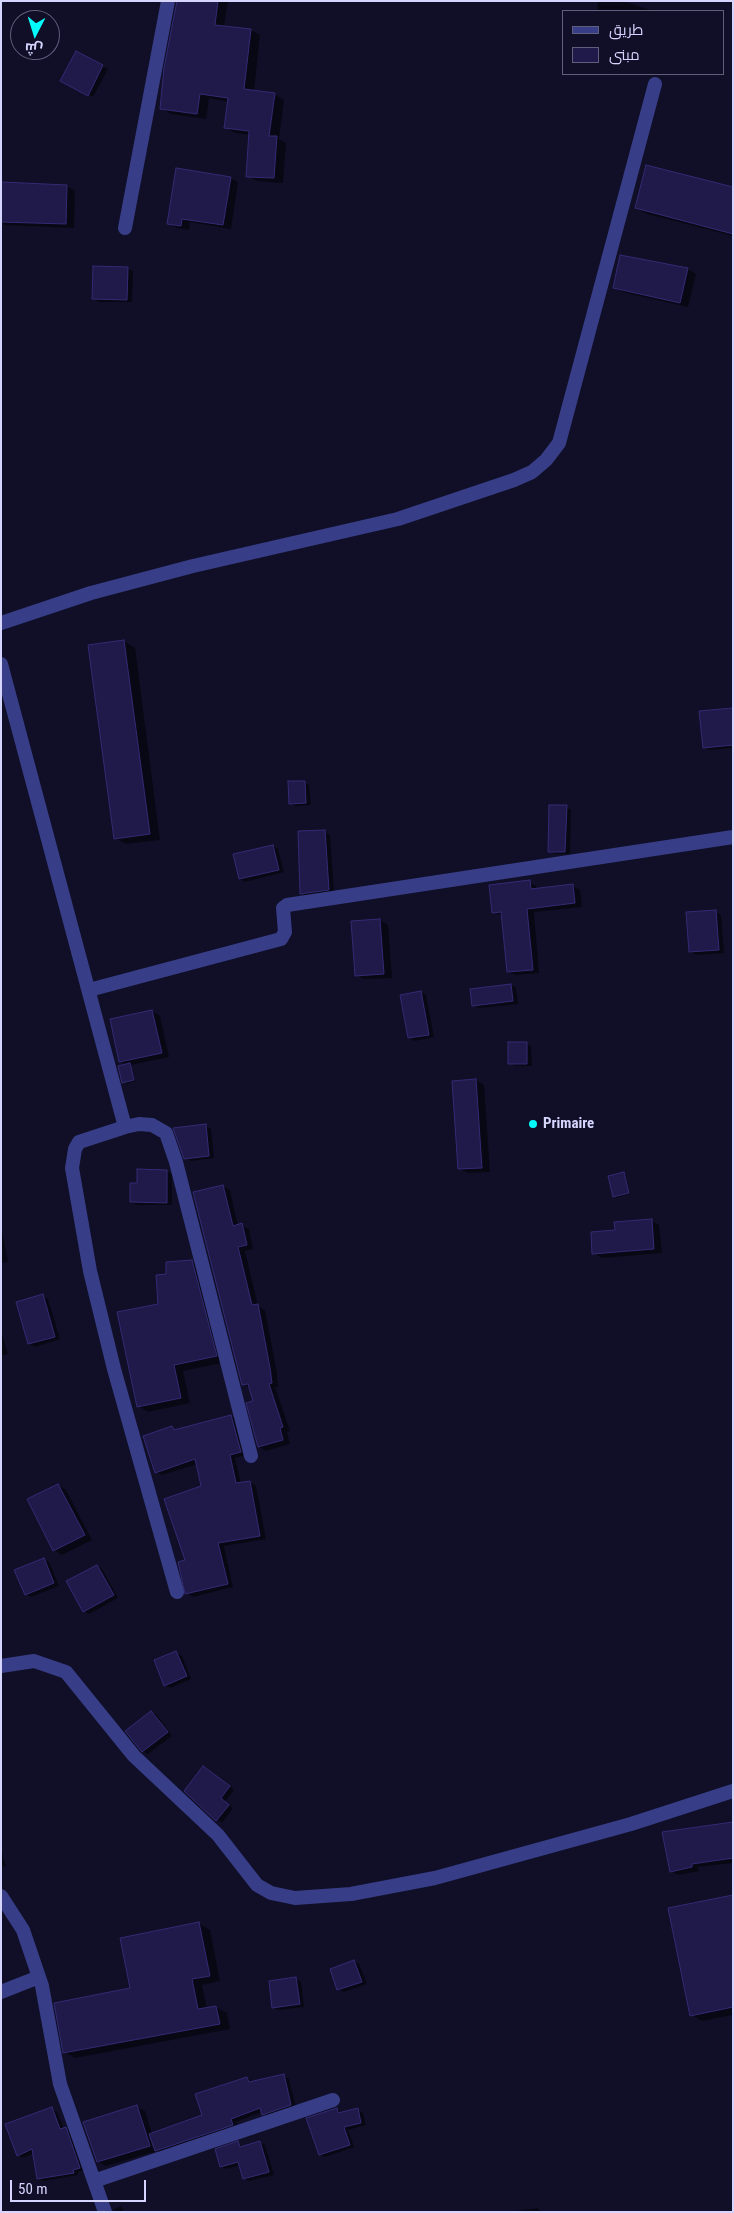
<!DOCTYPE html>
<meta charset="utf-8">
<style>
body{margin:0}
#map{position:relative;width:734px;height:2213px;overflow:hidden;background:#100f27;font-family:"Roboto Condensed",Cairo,sans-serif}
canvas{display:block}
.frame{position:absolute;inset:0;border:2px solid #d5d5ff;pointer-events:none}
.legend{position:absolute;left:562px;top:10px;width:162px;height:65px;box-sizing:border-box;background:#100f27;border:1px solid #5f5e7d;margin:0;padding:6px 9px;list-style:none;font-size:15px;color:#d5d5ff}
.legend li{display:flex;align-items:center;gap:10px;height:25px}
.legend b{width:25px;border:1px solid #5f5e7d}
.north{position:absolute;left:10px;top:10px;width:50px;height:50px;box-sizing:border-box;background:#100f27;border:1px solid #5f5e7d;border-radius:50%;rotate:185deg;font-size:14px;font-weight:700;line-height:20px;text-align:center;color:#d5d5ff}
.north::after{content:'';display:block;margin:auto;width:18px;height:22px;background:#01feff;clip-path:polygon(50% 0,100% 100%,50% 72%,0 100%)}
.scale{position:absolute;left:10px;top:2180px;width:136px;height:22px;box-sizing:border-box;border:2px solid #d5d5ff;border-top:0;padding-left:6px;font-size:15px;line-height:18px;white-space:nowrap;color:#d5d5ff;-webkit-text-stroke:4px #100f27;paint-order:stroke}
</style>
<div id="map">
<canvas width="734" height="2213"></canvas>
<div class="frame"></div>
<ul class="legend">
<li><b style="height:6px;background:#383d88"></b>طريق</li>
<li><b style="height:14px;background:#1f1a49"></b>مبنى</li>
</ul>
<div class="north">ش</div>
<div class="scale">50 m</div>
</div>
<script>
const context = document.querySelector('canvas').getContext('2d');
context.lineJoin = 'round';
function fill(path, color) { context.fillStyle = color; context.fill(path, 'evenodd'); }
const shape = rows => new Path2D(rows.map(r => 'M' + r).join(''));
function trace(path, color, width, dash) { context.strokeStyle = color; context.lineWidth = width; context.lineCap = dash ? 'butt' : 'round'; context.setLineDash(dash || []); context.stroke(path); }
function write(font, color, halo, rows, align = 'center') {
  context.font = font + ' "Roboto Condensed",sans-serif'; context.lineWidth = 4; context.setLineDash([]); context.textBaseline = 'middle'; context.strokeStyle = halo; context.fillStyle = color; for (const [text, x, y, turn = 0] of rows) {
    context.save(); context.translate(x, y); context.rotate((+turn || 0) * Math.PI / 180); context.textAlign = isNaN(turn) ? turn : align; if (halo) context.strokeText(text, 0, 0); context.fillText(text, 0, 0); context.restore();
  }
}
const shadow = shape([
 [178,1,228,1,224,27,251,30,260,35,254,91,274,94,284,100,279,139,286,143,283,183,257,181,247,176,250,135,235,133,225,127,229,102,209,98,206,119,171,114,161,108],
 [598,1,623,1,653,11,597,11],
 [76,52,108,69,93,97,61,81],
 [230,178,238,182,231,229,190,222,189,230,177,228,168,223],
 [1,183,67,186,75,191,74,228,5,225,1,223],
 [733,188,733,236,647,214,636,208],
 [621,256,688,269,696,274,688,307,622,292,614,287],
 [127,268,133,271,132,302,99,302,94,298],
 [124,641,135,648,160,840,126,844,115,838],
 [733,709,733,748,709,750,704,747],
 [304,782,309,785,311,805,296,806,290,803],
 [566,807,571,810,570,854,555,854,549,851],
 [325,832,330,835,334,892,307,896,302,893],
 [273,846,278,849,284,872,245,882,240,879],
 [529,882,536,886,537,890,573,886,580,890,582,907,534,912,539,973,515,975,508,971,503,916,493,912],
 [716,912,721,915,724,953,696,955,691,952],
 [380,920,388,925,392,978,364,979,356,975],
 [511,985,516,988,518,1004,479,1008,473,1005],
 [421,992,426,995,434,1037,415,1041,409,1038],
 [152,1011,160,1016,169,1057,131,1065,135,1081,126,1084,123,1082,127,1065,120,1061],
 [526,1043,531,1046,532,1066,515,1066,509,1063],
 [476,1080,484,1085,490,1172,468,1173,460,1169],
 [205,1126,211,1129,214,1158,191,1161,185,1158],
 [167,1171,172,1174,172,1205,136,1205,131,1202,138,1185],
 [624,1173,626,1175,630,1194,616,1198,614,1196],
 [222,1186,230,1190,238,1226,241,1225,249,1229,253,1249,245,1251,258,1306,265,1310,277,1373,278,1387,275,1387,290,1431,287,1432,290,1444,266,1451,259,1447,254,1401,251,1389,243,1384],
 [651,1220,659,1225,662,1253,602,1258,594,1253,616,1231],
 [1,1225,8,1262,1,1263],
 [192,1261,202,1267,226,1362,183,1371,190,1403,148,1412,138,1406,159,1305,168,1276],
 [43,1296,48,1299,60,1339,35,1347,29,1344],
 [1,1330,8,1354,1,1356],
 [231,1416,237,1420,246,1455,235,1458,241,1484,250,1482,256,1486,266,1539,224,1546,233,1587,193,1597,187,1593,187,1561,203,1487,198,1464,162,1475,156,1472,172,1428,177,1431],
 [58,1485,66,1490,92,1540,62,1555,54,1550],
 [43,1559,49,1562,59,1586,31,1597,26,1594],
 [97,1566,102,1569,118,1598,89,1614,84,1611],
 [176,1653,182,1656,191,1679,170,1688,165,1685],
 [151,1712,157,1715,172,1736,148,1754,143,1751],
 [208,1771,234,1790,225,1802,233,1808,222,1823,186,1791],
 [733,1823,733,1863,698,1867,699,1871,678,1875,671,1871],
 [1,1849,6,1866,1,1867],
 [733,1896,733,2015,702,2021,692,2015],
 [199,1924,210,1930,220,1981,202,1985,207,2009,216,2007,227,2013,230,2029,75,2058,64,2052],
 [354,1961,359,1964,367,1984,344,1992,339,1989],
 [296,1979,301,1982,304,2007,278,2010,273,2007],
 [284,2076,289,2079,296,2108,268,2117,262,2112,236,2122,238,2127,162,2153,157,2151,106,2166,98,2162,137,2107,145,2111,152,2134,203,2116,247,2078,253,2081],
 [52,2109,57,2112,64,2129,71,2131,85,2170,78,2172,78,2175,43,2181,38,2178,34,2153,23,2158,18,2155],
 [336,2109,342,2113,358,2110,363,2113,366,2125,348,2130,354,2147,325,2157,320,2155],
 [260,2142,265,2145,274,2175,249,2181,244,2178,241,2165,226,2169,221,2166,238,2143,244,2147],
 [121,2206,125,2212,114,2212,114,2209],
 [537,2208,542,2212,508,2212]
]);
const building = shape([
 [177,1,218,1,215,25,251,29,244,89,275,93,269,136,277,136,274,178,246,177,249,131,224,128,228,98,200,94,197,114,160,109,164,68,177,1],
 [76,51,103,65,88,96,60,81,76,51],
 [646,165,733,187,733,234,635,208,646,165],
 [176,168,231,177,223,225,182,219,181,226,167,224,176,168],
 [1,182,67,185,66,224,1,222,1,182],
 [620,255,688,268,680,303,613,288,620,255],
 [93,266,128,267,127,300,92,299,93,266],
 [124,640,150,834,114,839,88,645,124,640],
 [733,708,733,745,703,748,699,711,733,708],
 [288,781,305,781,306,803,289,804,288,781],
 [549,805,567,805,565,852,548,852,549,805],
 [325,830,329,890,300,894,298,831,325,830],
 [273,845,279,870,239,879,233,854,273,845],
 [530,880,531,889,573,884,575,903,527,909,533,970,507,972,501,912,492,913,489,885,530,880],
 [716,910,719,950,689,952,686,912,716,910],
 [380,919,384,974,355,976,351,921,380,919],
 [511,984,513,1001,472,1006,470,989,511,984],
 [421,991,429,1035,408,1038,400,995,421,991],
 [152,1010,162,1053,119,1062,110,1019,152,1010],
 [508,1042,527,1042,527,1064,508,1064,508,1042],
 [130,1063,134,1080,122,1083,118,1066,130,1063],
 [476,1079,482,1168,458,1169,452,1081,476,1079],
 [206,1124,209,1156,184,1159,173,1128,206,1124],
 [137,1169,167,1170,167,1203,130,1202,130,1183,137,1183,137,1169],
 [624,1172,629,1193,613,1197,608,1176,624,1172],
 [223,1185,233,1226,242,1223,247,1245,238,1247,252,1305,258,1304,270,1368,272,1383,269,1384,283,1427,280,1428,283,1440,258,1447,246,1403,253,1401,248,1384,242,1385,193,1192,223,1185],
 [652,1219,654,1249,592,1254,591,1232,615,1230,614,1222,652,1219],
 [192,1260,217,1356,174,1365,181,1398,137,1407,117,1312,158,1304,156,1275,166,1274,166,1262,192,1260],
 [43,1294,55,1337,28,1344,16,1302,43,1294],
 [231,1415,241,1452,230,1455,236,1483,250,1481,260,1536,218,1543,228,1584,185,1594,178,1562,185,1560,164,1499,201,1486,195,1459,155,1473,143,1436,172,1426,174,1430,231,1415],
 [58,1484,85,1535,53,1551,27,1499,58,1484],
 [44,1558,54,1583,25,1595,14,1570,44,1558],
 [97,1565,114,1595,83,1612,66,1581,97,1565],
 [176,1651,187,1676,164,1686,154,1660,176,1651],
 [151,1711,168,1732,142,1752,125,1731,151,1711],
 [203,1766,230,1786,221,1798,229,1805,216,1821,184,1791,203,1766],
 [733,1822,733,1858,692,1864,692,1867,670,1872,662,1832,733,1822],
 [733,1895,733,2007,690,2016,668,1908,733,1895],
 [199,1922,210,1976,192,1979,198,2009,216,2006,220,2024,63,2053,54,2003,130,1988,120,1938,199,1922],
 [354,1960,362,1982,337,1990,330,1969,354,1960],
 [296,1977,300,2004,272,2008,269,1981,296,1977],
 [284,2074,291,2105,262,2115,260,2108,231,2119,233,2125,155,2151,149,2134,202,2115,195,2094,247,2077,249,2082,284,2074],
 [137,2105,150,2146,97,2162,83,2122,137,2105],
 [52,2107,60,2129,66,2127,80,2168,73,2170,74,2173,37,2179,32,2149,17,2156,5,2124,52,2107],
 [337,2108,338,2113,358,2108,361,2123,344,2127,350,2145,319,2155,306,2118,337,2108],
 [238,2141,240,2147,260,2141,269,2172,243,2179,238,2162,220,2167,215,2149,238,2141]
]);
const minor = shape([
 [125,228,168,1],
 [1,623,91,593,193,566,398,519,514,480,532,472,546,460,559,443,655,84],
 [1,664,125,1127],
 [89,990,281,939,285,932,283,908,287,905,733,837],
 [177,1592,114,1369,90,1271,72,1168,75,1149,79,1142,125,1127,139,1124,152,1125,166,1133,176,1162,251,1456],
 [1,1666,34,1661,66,1672,134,1756,218,1835,257,1885,271,1893,295,1898,351,1894,435,1878,631,1824,733,1791],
 [1,1896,23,1930,42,1986,60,2084,105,2212],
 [1,1992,39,1977],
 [94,2181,333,2100]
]);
const markers = [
 [533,1124,5,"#01feff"]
];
const poiNames = [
 ["Primaire",543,1124]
];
fill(shadow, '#0007');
fill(building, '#1f1a49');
trace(building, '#332b75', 1);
trace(minor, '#383d88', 14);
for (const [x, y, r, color] of markers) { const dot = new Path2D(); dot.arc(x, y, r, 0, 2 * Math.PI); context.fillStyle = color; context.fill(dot); trace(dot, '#100f27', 2); }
write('bold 15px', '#d5d5ff', '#100f27', poiNames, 'left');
</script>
